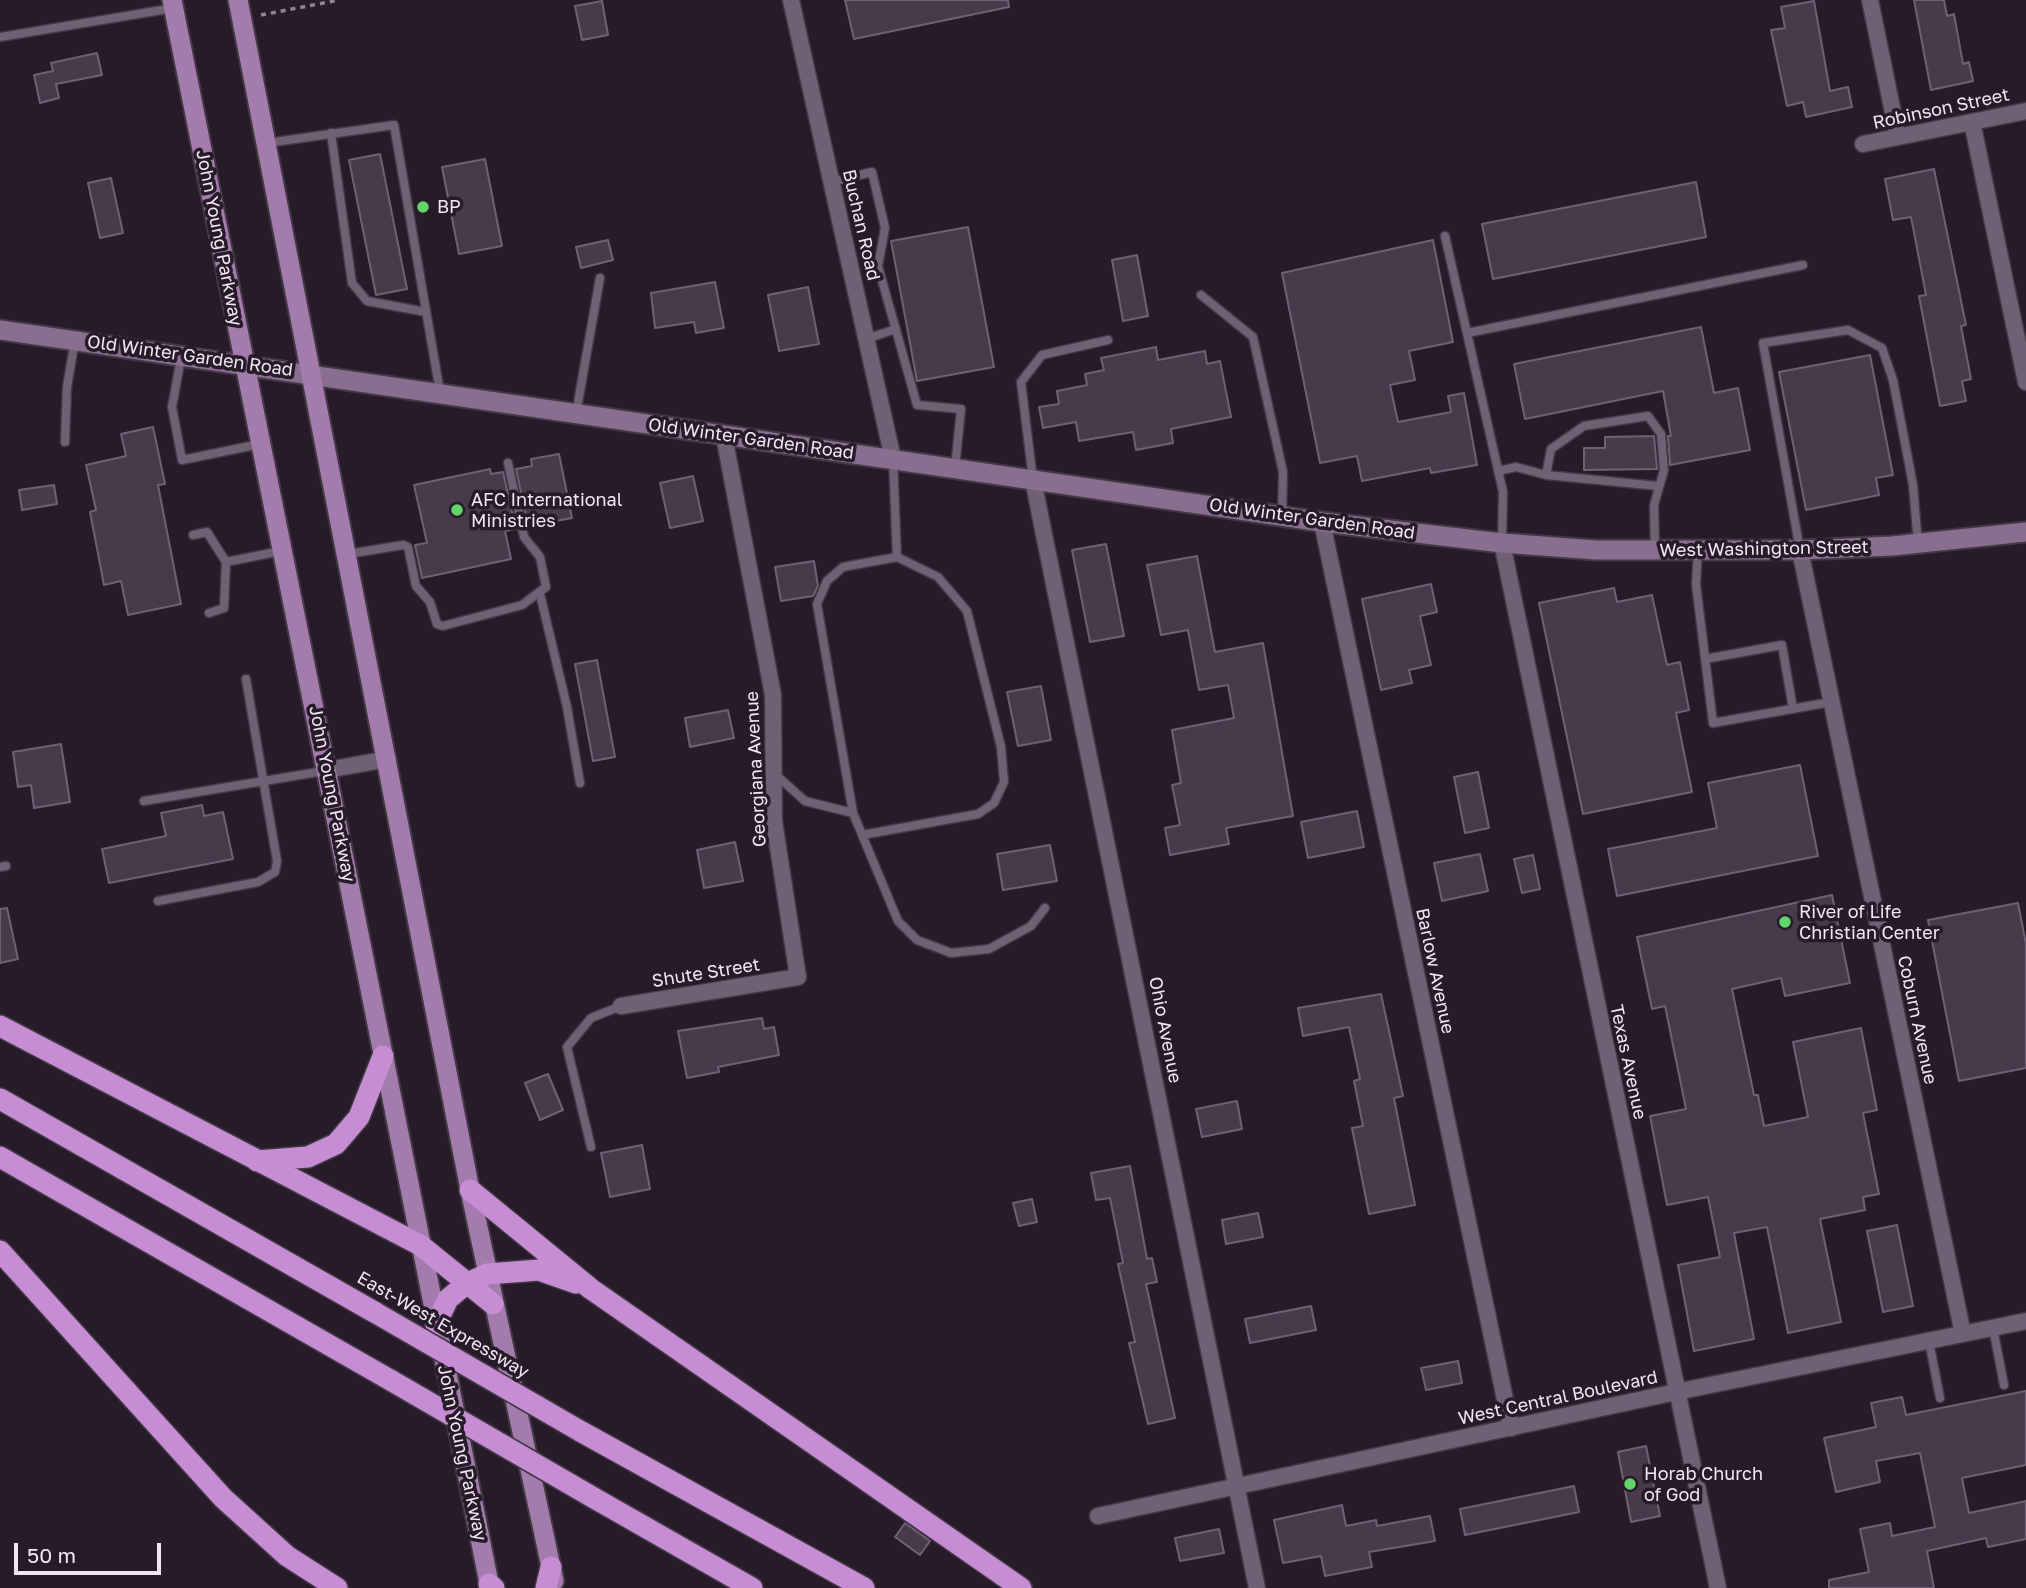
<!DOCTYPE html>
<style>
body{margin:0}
#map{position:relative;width:2026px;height:1588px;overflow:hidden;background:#271b2a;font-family:"Golos Text",sans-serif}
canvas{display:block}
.scale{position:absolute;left:14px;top:1543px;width:147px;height:32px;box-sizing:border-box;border:4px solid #efe7f1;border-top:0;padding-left:9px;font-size:21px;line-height:24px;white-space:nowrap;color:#efe7f1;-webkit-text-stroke:5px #271b2a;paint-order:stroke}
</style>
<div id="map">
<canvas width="2026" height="1588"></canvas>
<div class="scale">50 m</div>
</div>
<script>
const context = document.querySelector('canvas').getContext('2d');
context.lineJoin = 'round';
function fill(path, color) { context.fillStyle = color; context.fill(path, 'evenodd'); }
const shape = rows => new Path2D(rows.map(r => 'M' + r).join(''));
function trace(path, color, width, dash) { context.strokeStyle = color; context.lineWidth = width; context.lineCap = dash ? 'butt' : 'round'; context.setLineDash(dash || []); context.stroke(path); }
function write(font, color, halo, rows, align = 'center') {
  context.font = font + ' "Golos Text",sans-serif'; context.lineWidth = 7; context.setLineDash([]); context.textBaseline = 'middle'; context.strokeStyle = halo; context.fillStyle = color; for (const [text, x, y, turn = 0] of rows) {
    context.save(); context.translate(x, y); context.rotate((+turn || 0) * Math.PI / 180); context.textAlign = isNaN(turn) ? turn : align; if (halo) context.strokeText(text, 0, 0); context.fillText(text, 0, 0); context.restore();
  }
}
const building = shape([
 [845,0,1008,0,1009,7,854,39,845,0],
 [1914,0,1944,0,1947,16,1954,14,1963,64,1969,62,1973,81,1931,90,1914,0],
 [602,1,608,35,582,40,575,6,602,1],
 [1814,1,1830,91,1848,87,1852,107,1806,117,1803,102,1787,106,1771,30,1785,28,1781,7,1814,1],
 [97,53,102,75,56,84,59,98,40,103,34,75,53,71,51,63,97,53],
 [380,154,407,289,376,295,349,160,380,154],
 [485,159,502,246,459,254,442,167,485,159],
 [1934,169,1966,325,1961,326,1971,379,1962,381,1966,401,1940,406,1919,296,1926,295,1911,217,1893,220,1885,179,1934,169],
 [111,178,123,233,100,238,88,183,111,178],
 [1696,182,1706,237,1493,279,1482,224,1696,182],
 [968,227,994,367,917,381,891,241,968,227],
 [608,240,613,260,581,268,576,247,608,240],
 [1433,240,1453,342,1409,351,1415,380,1390,385,1398,422,1451,412,1448,396,1464,393,1477,465,1431,473,1430,468,1362,481,1357,456,1320,463,1282,273,1433,240],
 [1137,255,1148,316,1123,321,1112,260,1137,255],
 [715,282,724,328,696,333,694,322,655,328,651,293,715,282],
 [808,287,819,344,779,351,768,295,808,287],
 [1701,327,1714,393,1738,388,1750,450,1670,465,1668,436,1671,436,1663,391,1525,419,1514,364,1701,327],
 [1156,347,1158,360,1205,351,1207,364,1220,361,1231,417,1171,429,1173,443,1136,450,1133,432,1079,441,1076,422,1043,428,1039,407,1059,404,1057,391,1087,385,1085,374,1104,370,1101,358,1156,347],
 [1870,355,1893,475,1876,478,1879,495,1806,510,1779,372,1870,355],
 [153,427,165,484,158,485,181,604,128,615,121,581,104,585,90,512,96,510,86,465,126,456,121,434,153,427],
 [1654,436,1657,469,1584,470,1584,448,1605,448,1605,437,1654,436],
 [559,454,572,518,528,526,516,469,532,466,531,459,559,454],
 [490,469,491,474,503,472,516,529,505,531,511,559,422,578,415,545,427,543,414,485,490,469],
 [693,476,703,521,670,528,660,483,693,476],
 [54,485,57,504,22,510,19,490,54,485],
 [1106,544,1124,636,1090,642,1072,550,1106,544],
 [1197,556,1215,652,1263,643,1293,816,1226,828,1229,844,1170,855,1165,828,1180,825,1172,785,1181,783,1172,730,1234,718,1228,685,1199,690,1188,630,1161,635,1147,565,1197,556],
 [814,561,818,586,813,596,781,601,775,567,814,561],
 [1431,584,1437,612,1420,616,1431,665,1409,670,1412,683,1381,690,1362,599,1431,584],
 [1614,588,1617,602,1652,595,1667,665,1680,662,1689,710,1676,713,1692,792,1583,814,1539,603,1614,588],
 [597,660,615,757,593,761,575,664,597,660],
 [1041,686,1051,740,1018,746,1007,692,1041,686],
 [728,710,734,738,690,747,685,718,728,710],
 [61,744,70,802,34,808,31,785,18,787,13,752,61,744],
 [1800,765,1818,856,1617,896,1608,849,1717,828,1708,783,1800,765],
 [1478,772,1489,828,1465,833,1454,777,1478,772],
 [202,805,204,816,223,812,233,859,109,883,102,849,166,836,161,813,202,805],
 [1357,811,1364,847,1308,858,1301,822,1357,811],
 [735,842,743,881,704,888,697,850,735,842],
 [1050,845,1057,881,1003,890,997,854,1050,845],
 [1480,854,1488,891,1442,901,1434,863,1480,854],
 [1533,855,1540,889,1522,893,1514,859,1533,855],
 [1832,895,1850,983,1785,996,1781,978,1732,989,1754,1095,1758,1095,1764,1126,1808,1117,1793,1042,1861,1028,1877,1110,1863,1113,1879,1194,1863,1197,1865,1210,1820,1219,1841,1322,1788,1333,1767,1227,1734,1233,1754,1339,1694,1351,1678,1265,1720,1257,1708,1197,1667,1205,1650,1116,1686,1109,1665,1006,1652,1009,1637,937,1832,895],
 [2018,903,2026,944,2026,1068,1959,1081,1928,920,2018,903],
 [7,908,18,959,0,963,0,909,7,908],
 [1381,994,1403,1096,1394,1098,1415,1205,1369,1214,1352,1128,1363,1126,1354,1081,1360,1079,1349,1027,1303,1036,1298,1008,1381,994],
 [762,1018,764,1029,774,1027,779,1055,718,1067,719,1072,687,1078,678,1031,762,1018],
 [548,1074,563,1110,540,1120,525,1083,548,1074],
 [1237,1101,1242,1129,1202,1137,1196,1109,1237,1101],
 [642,1145,650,1189,610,1197,601,1153,642,1145],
 [1130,1166,1147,1259,1152,1258,1157,1282,1146,1284,1175,1418,1148,1424,1129,1343,1135,1342,1118,1264,1123,1263,1110,1198,1096,1200,1091,1173,1130,1166],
 [1032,1199,1037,1222,1019,1226,1013,1203,1032,1199],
 [1258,1213,1263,1237,1226,1244,1222,1220,1258,1213],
 [1897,1225,1913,1306,1883,1312,1867,1231,1897,1225],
 [1311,1306,1316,1330,1250,1343,1245,1319,1311,1306],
 [1458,1361,1462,1383,1426,1390,1421,1368,1458,1361],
 [2026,1391,2026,1465,1962,1478,1969,1513,2026,1501,2026,1539,1988,1547,1986,1538,1927,1551,1934,1588,1829,1588,1829,1580,1869,1572,1860,1529,1890,1523,1892,1536,1935,1527,1920,1453,1876,1461,1880,1482,1836,1492,1824,1438,1876,1427,1871,1403,1902,1397,1906,1415,2026,1391],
 [1646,1446,1660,1516,1631,1522,1618,1452,1646,1446],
 [1574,1486,1579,1512,1465,1535,1460,1509,1574,1486],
 [1342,1505,1346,1526,1376,1520,1377,1526,1430,1516,1435,1541,1369,1552,1372,1567,1325,1576,1321,1556,1283,1563,1274,1520,1342,1505],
 [905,1523,930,1541,920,1555,895,1537,905,1523],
 [1219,1529,1224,1553,1180,1561,1175,1538,1219,1529]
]);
const path = shape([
 [261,15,339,0]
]);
const service = shape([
 [0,37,174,8],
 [331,133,352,283,367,301,426,312],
 [267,143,394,125,440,392],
 [831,182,872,172,885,228,878,266,917,405,961,409,955,468],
 [1445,236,1503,492,1502,541],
 [1201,295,1253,337,1283,472,1282,516],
 [1467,333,1803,265],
 [866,339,896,329],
 [181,358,172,407,182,460,260,444],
 [576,414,600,278],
 [65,442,67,387,75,340],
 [893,459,897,557],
 [1498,471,1516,467,1546,475],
 [1033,480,1021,382,1042,355,1108,340],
 [193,535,207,532,226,562,224,608,209,613],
 [1800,550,1763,343,1848,330,1882,348,1893,380,1913,485,1918,544],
 [1655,551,1654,505,1664,470,1661,434,1648,416,1584,426,1551,449,1546,475,1658,486],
 [1698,551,1696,584,1713,723,1831,702],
 [348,554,403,545,408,547,416,586,430,602,437,624,443,626,522,605,546,587,540,557,524,537,508,463],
 [226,562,281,551],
 [540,594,567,707,580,783],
 [1705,659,1782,645,1793,709],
 [776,775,805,801,853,813],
 [144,801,324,771],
 [862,835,978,814,994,803,1004,782,1001,747,967,611,938,577,897,557,843,567,827,581,817,604,853,813,898,921,917,940,951,953,989,949,1031,926,1045,908],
 [0,867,6,866],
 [158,901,258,882,275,872,277,861,246,679],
 [591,1147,567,1047,591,1018,621,1006],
 [1993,1328,2004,1385],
 [1929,1341,1940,1398]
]);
const minor = shape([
 [791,0,893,459],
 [1870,0,1898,137],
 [1972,122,2026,382],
 [1863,144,2026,111],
 [1033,480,1257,1588],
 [1322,522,1511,1428],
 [1502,543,1718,1588],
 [1800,550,1963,1334],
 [327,770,388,759],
 [621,1006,798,977,774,821,773,695,724,436],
 [1098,1516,1676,1392,2026,1321]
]);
const secondary = shape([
 [0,330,1322,522,1502,543,1596,550,1800,550,1892,546,2026,532]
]);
const primary = shape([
 [172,0,490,1588],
 [238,0,470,1190,554,1581]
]);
const motorway = shape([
 [0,1026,420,1245,493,1304],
 [0,1099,376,1313],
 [0,1157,392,1381],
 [257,1161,308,1157,336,1144,359,1117,383,1056],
 [470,1190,591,1289,1021,1588],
 [0,1251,223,1498,287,1556,337,1588],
 [436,1324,448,1299,466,1284,487,1274,539,1270,576,1283],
 [580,1431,864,1588],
 [594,1498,752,1588],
 [489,1584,494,1588],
 [546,1588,551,1567]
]);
const motorwayBridge = shape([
 [376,1313,580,1431],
 [392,1381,594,1498]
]);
const markers = [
 [423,207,7,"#62d469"],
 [457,510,7,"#62d469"],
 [1785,922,7,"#62d469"],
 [1630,1484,7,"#62d469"]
];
const streetNames = [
 ["Robinson Street",1941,109,-12],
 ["Buchan Road",861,225,77],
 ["John Young Parkway",219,238,79],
 ["Old Winter Garden Road",190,356,8],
 ["Old Winter Garden Road",751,439,8],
 ["Old Winter Garden Road",1312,519,8],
 ["West Washington Street",1764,549,-1],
 ["Georgiana Avenue",756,769,-93],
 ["John Young Parkway",332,794,79],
 ["Barlow Avenue",1435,971,78],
 ["Shute Street",706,973,-9],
 ["Coburn Avenue",1917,1020,78],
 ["Ohio Avenue",1165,1030,79],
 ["Texas Avenue",1628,1062,78],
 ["East-West Expressway",443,1325,30],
 ["West Central Boulevard",1558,1398,-12],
 ["John Young Parkway",462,1453,78]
];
const poiNames = [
 ["BP",437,207],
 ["AFC International",471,500],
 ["Ministries",471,521],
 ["River of Life",1799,912],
 ["Christian Center",1799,933],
 ["Horab Church",1644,1474],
 ["of God",1644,1495]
];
fill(building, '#473a4b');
trace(building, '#6f6173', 2);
trace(service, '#413843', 11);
trace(minor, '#413843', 19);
trace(secondary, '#413843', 23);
trace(primary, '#413843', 23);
trace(motorway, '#413843', 24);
trace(path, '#908692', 3.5, [5, 5]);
trace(service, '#6f6173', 8);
trace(minor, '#6f6173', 16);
trace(secondary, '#896e90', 19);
trace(primary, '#a37bad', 19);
trace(motorway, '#c68dd4', 21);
trace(motorwayBridge, '#413843', 24, []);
trace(motorwayBridge, '#c68dd4', 21);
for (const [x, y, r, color] of markers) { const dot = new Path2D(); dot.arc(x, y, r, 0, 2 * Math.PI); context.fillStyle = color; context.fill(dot); trace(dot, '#271b2a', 2.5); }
write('18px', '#efe7f1', '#271b2a', streetNames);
write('18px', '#efe7f1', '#271b2a', poiNames, 'left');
</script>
